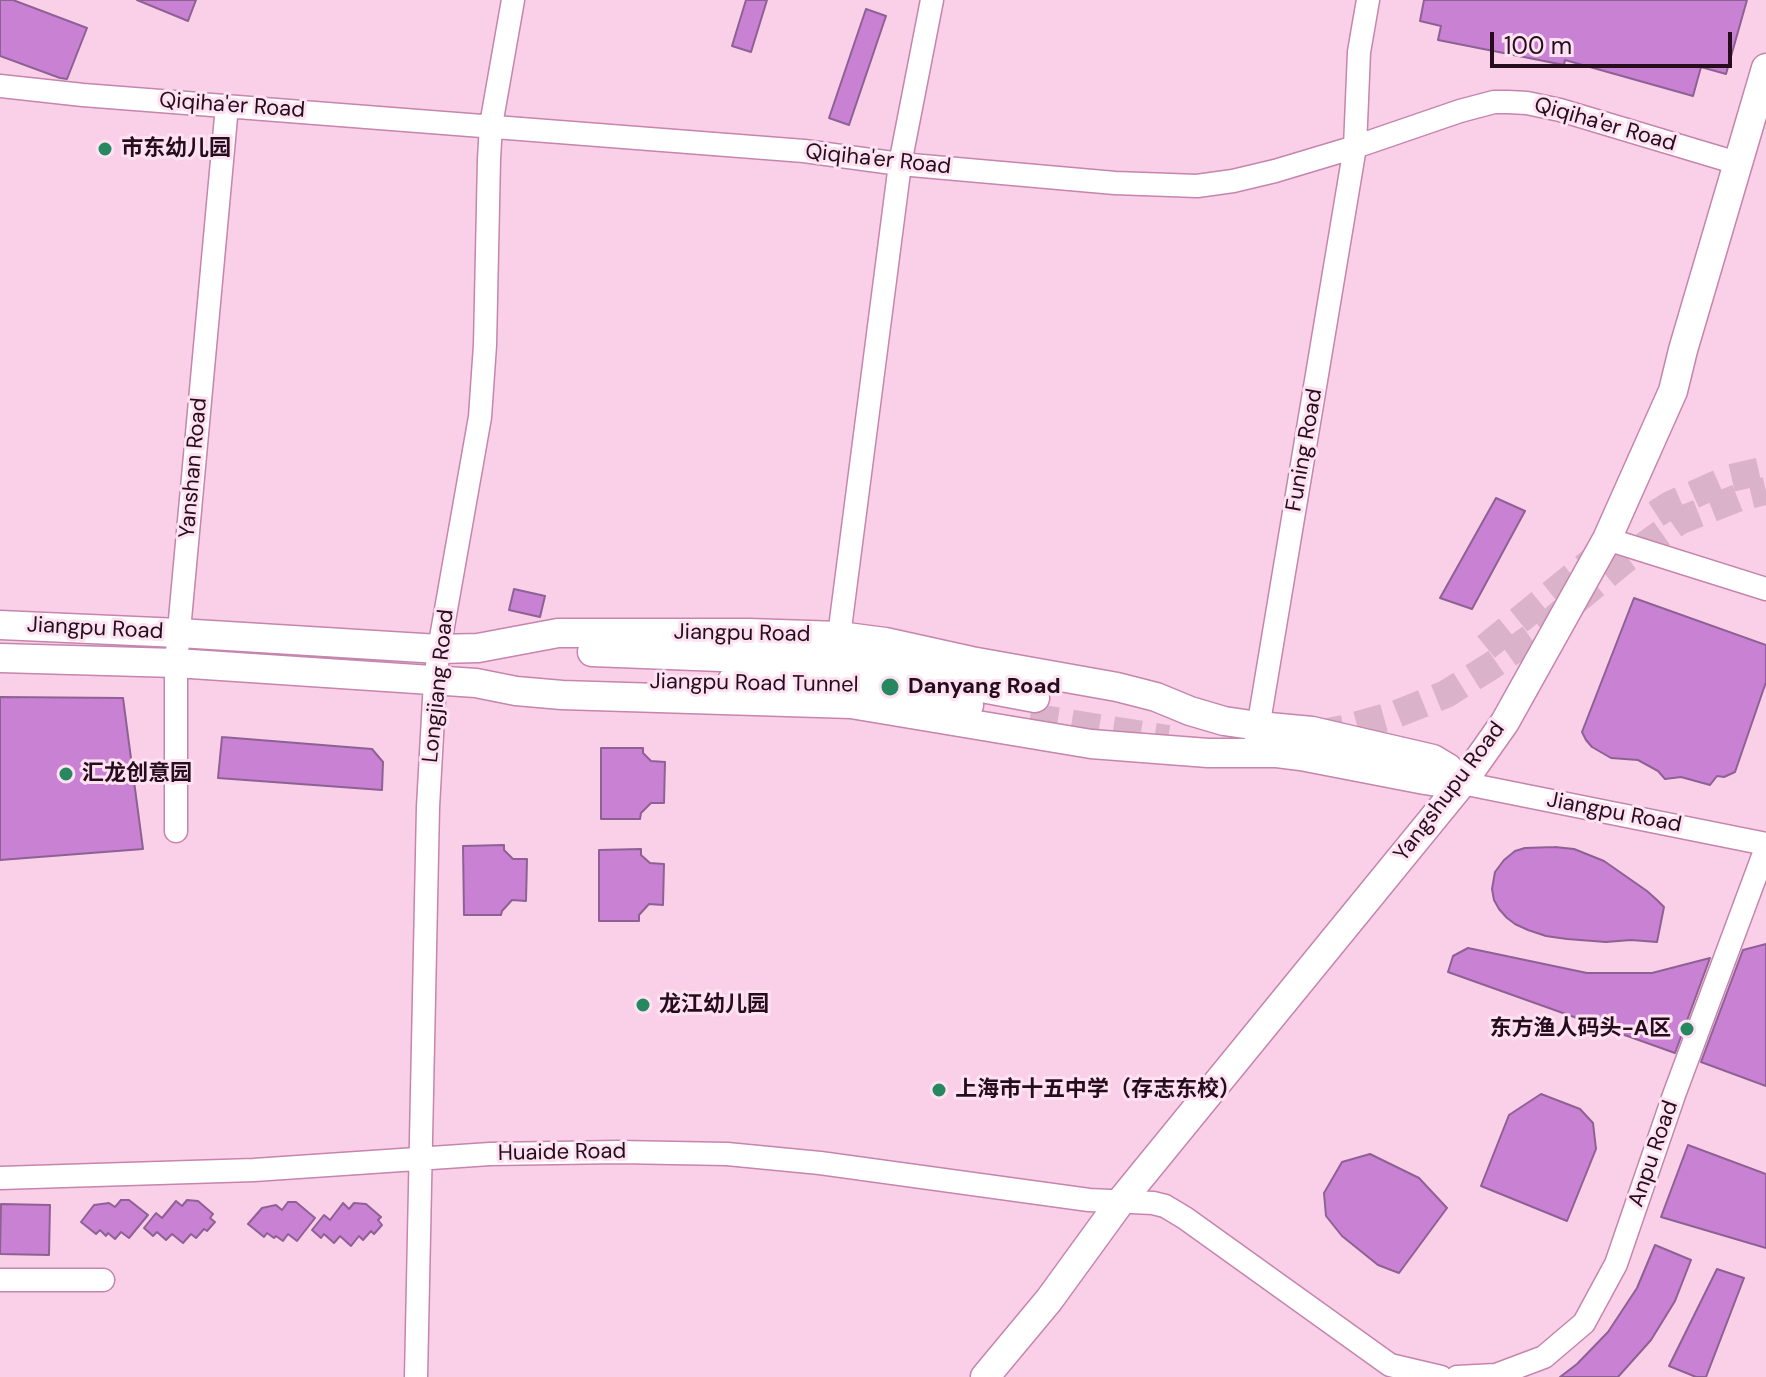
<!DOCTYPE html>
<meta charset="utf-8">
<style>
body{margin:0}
#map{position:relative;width:1766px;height:1377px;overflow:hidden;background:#fad0e9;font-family:"DM Sans",sans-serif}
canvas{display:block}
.scale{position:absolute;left:1490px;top:32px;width:242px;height:36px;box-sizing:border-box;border:4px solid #250d1d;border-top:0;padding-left:10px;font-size:24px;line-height:28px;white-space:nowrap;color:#250d1d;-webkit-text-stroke:6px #fee2f2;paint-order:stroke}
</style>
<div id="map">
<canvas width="1766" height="1377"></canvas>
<div class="scale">100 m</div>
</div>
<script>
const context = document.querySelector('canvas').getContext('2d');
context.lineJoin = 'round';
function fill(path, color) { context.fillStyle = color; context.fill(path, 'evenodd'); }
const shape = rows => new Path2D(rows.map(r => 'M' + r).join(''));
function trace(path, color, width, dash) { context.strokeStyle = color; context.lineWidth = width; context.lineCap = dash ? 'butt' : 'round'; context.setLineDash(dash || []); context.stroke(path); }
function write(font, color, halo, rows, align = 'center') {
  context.font = font + ' "DM Sans","Noto Sans SC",sans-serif'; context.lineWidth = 6; context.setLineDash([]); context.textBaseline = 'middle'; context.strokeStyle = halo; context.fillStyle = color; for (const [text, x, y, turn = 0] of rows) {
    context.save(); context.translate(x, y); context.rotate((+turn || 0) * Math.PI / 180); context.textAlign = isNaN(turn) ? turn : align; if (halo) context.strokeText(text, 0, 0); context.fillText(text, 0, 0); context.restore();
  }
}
const building = shape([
 [0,0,13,0,87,28,67,79,60,78,0,56,0,0],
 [137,0,196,0,188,21,137,0],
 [746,0,767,0,751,52,732,46,746,0],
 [1424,0,1747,0,1726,74,1701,67,1693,96,1565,60,1564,65,1438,40,1441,26,1420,21,1424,0],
 [866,9,886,16,849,125,829,118,866,9],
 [1496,498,1525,511,1472,609,1440,598,1496,498],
 [514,589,545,596,540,617,509,610,514,589],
 [1634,598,1766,645,1766,682,1735,772,1724,777,1717,776,1710,785,1681,777,1665,779,1658,771,1638,760,1611,758,1592,747,1586,740,1582,732,1634,598],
 [0,697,123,698,143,849,0,860,0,697],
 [222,737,372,749,383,762,382,790,218,778,222,737],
 [601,748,643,748,643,753,651,761,665,762,664,803,651,803,641,813,640,819,601,819,601,748],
 [504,845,504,850,513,859,527,859,526,901,512,900,502,911,501,915,464,915,463,846,504,845],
 [1555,847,1574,849,1604,861,1647,891,1657,900,1664,907,1657,942,1631,940,1606,942,1567,939,1546,936,1528,930,1515,924,1507,918,1499,909,1494,900,1492,889,1495,872,1504,860,1515,851,1525,848,1555,847],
 [641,849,641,855,650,863,664,864,663,905,649,904,639,915,639,921,599,921,599,850,641,849],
 [1766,944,1766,1086,1701,1062,1743,950,1766,944],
 [1468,948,1587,973,1652,973,1710,958,1675,1053,1448,972,1453,956,1468,948],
 [1541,1094,1580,1109,1593,1123,1596,1149,1567,1221,1481,1186,1509,1115,1541,1094],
 [1688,1145,1766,1174,1766,1248,1661,1217,1688,1145],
 [1370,1154,1419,1178,1447,1208,1399,1273,1378,1265,1342,1236,1326,1216,1324,1193,1342,1162,1370,1154],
 [121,1200,129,1200,148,1215,129,1238,121,1232,115,1239,108,1233,106,1236,100,1230,96,1234,81,1222,94,1205,109,1203,115,1207,121,1200],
 [187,1200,198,1201,213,1214,210,1218,215,1222,207,1231,204,1229,196,1238,191,1234,183,1243,172,1234,166,1240,157,1232,153,1236,144,1228,156,1213,162,1218,176,1201,182,1206,187,1200],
 [288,1202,296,1202,315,1218,297,1241,288,1234,283,1241,276,1236,274,1238,267,1233,264,1237,248,1224,262,1208,276,1205,282,1210,288,1202],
 [343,1203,349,1209,354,1203,366,1204,381,1217,378,1220,382,1225,374,1234,371,1231,363,1240,359,1236,351,1246,340,1236,334,1243,324,1234,321,1238,312,1230,324,1215,330,1220,343,1203],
 [1,1204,50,1205,49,1255,0,1254,1,1204],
 [1655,1245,1691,1260,1675,1301,1651,1340,1618,1377,1560,1377,1577,1364,1608,1332,1637,1288,1655,1245],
 [1717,1269,1744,1278,1706,1377,1696,1377,1669,1366,1717,1269]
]);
const majorTunnel = shape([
 [1656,514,1670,505,1731,478,1766,470],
 [1486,647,1597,557],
 [1030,717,1168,739],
 [1316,734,1344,729,1394,715,1446,694,1491,666,1535,635,1623,561,1679,521,1740,497,1766,491]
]);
const minor = shape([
 [0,86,83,95,804,151,900,164,1115,183,1197,186,1233,181,1275,171,1355,147,1460,111,1494,102,1508,102,1527,103,1560,110,1737,163],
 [1607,539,1766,589],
 [839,636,900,164,932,0],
 [1256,740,1355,147,1359,52,1368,0],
 [1462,783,1766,844],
 [176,831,176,663,227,106],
 [0,1178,254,1170,490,1154,619,1152,727,1154,820,1163,1089,1200,1153,1203,1165,1206,1185,1218,1390,1365,1441,1377],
 [0,1280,103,1280],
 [416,1377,428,807,435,681,439,649,480,417,485,345,489,159,491,125,513,0],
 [1457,1377,1496,1375,1544,1357,1584,1323,1616,1264,1674,1095,1766,848]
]);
const major = shape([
 [0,625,179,633,439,649,478,648,558,633,749,633,839,636,885,642,971,661,1117,687,1156,697,1190,711,1224,721,1258,726,1312,731,1433,759,1448,768,1462,783],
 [592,652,798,660,865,666,1035,698],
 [0,658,176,663,476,683,516,691,562,695,851,704,1091,744,1208,753,1277,753,1301,756,1425,780,1444,783,1462,783],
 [732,681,802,681,858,685,969,705],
 [985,1377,1049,1300,1121,1201,1462,783,1505,722,1607,539,1673,391,1683,350,1766,68]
]);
const markers = [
 [105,149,8,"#268760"],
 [890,687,10,"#268760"],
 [66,774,8,"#268760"],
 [643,1005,8,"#268760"],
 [1687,1029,8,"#268760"],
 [939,1090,8,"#268760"]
];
const streetNames = [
 ["Qiqiha'er Road",232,106,4],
 ["Qiqiha'er Road",1605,125,16],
 ["Qiqiha'er Road",878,160,6],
 ["Funing Road",1305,450,-80],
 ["Yanshan Road",194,468,-85],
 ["Jiangpu Road",95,629,3],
 ["Jiangpu Road",742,634,1],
 ["Jiangpu Road Tunnel",754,684,1],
 ["Longjiang Road",439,686,-84],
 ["Yangshupu Road",1450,792,-53],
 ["Jiangpu Road",1614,813,11],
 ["Huaide Road",562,1153,-1],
 ["Anpu Road",1654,1154,-71]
];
const poiNames = [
 ["市东幼儿园",121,149],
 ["Danyang Road",908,687],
 ["汇龙创意园",82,774],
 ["龙江幼儿园",659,1005],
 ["东方渔人码头-A区",1671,1029,"right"],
 ["上海市十五中学（存志东校）",955,1090]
];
fill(building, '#c981d4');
trace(building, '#8e6194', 2);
trace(majorTunnel, '#dab3ca', 28, [28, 14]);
trace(minor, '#c585ad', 25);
trace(major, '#c585ad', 31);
trace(minor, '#fff', 22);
trace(major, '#fff', 28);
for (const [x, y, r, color] of markers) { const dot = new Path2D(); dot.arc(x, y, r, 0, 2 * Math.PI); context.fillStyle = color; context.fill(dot); trace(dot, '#fee2f2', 3); }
write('22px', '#250d1d', '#fee2f2', streetNames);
write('bold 22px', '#250d1d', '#fee2f2', poiNames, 'left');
</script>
